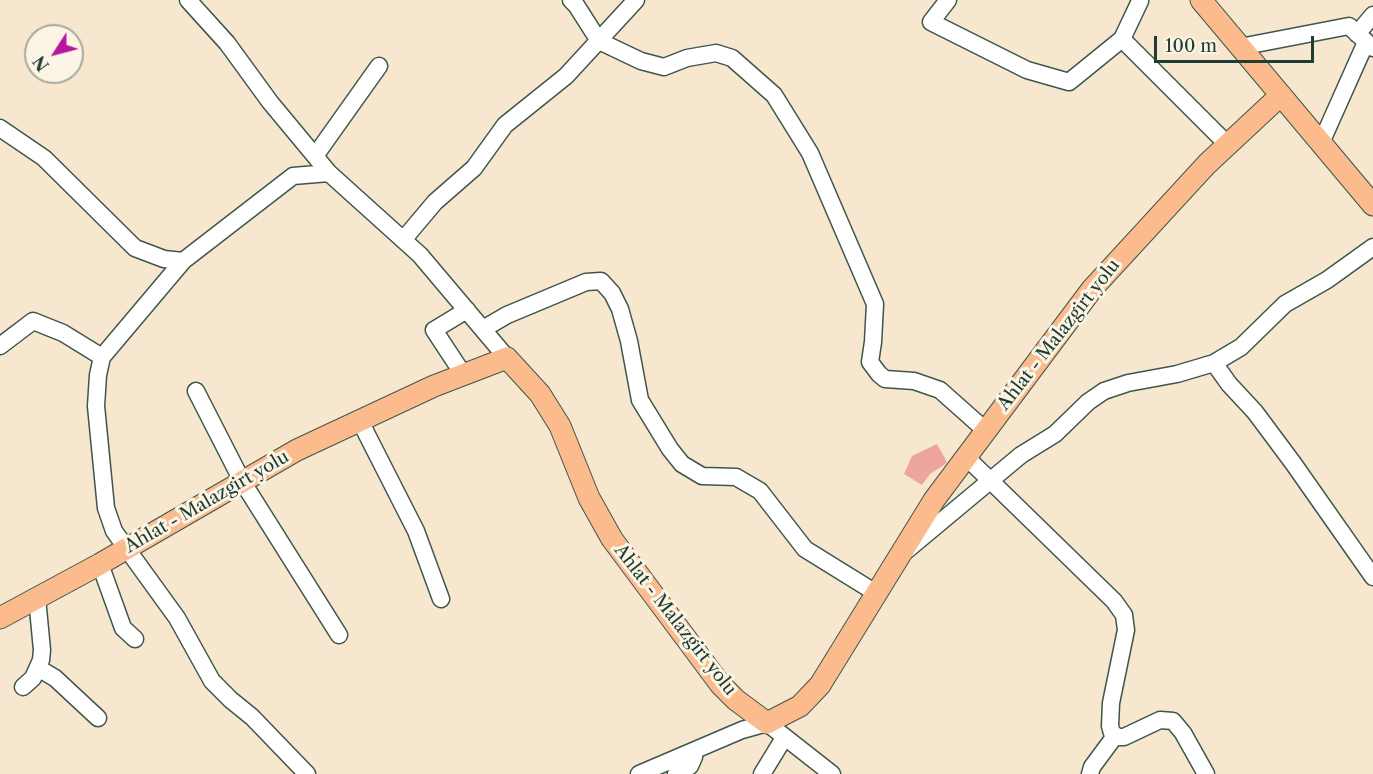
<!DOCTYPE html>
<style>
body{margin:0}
#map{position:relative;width:1373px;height:774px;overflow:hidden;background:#f7e7cf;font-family:"Libre Caslon Text",serif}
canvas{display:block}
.north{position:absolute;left:24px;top:24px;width:60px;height:60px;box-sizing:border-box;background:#fcf5e5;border:2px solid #a4ab9e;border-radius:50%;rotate:234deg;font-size:16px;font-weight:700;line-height:24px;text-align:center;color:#1f3d34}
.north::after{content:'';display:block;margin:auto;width:21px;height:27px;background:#b5179e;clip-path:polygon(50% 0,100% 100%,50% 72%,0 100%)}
.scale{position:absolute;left:1154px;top:36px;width:160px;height:27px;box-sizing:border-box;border:3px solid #1f3d34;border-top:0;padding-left:8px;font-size:18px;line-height:21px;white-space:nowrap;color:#1f3d34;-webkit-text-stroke:4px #fcf5e5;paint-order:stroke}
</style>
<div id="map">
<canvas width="1373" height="774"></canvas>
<div class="north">N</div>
<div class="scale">100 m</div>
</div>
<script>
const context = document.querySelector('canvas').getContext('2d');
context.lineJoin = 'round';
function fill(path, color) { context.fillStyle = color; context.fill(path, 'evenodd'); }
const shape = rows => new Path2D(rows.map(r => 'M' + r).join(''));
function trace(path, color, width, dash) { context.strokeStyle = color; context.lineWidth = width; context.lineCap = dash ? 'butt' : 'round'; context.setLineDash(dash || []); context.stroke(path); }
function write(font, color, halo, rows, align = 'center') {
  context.font = font + ' "Libre Caslon Text",serif'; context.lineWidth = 6; context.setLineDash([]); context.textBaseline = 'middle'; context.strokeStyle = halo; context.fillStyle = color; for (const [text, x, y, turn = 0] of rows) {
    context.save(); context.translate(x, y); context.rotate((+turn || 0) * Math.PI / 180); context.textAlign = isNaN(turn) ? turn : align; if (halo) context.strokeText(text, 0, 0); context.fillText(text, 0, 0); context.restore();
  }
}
const building = shape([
 [937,444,947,462,944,465,930,474,922,485,904,474,912,456]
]);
const minor = shape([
 [188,0,227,43,270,102,329,173,420,255,507,358],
 [571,0,576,5,599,41,641,61,664,67,687,58,716,53,732,58,774,95,810,153,875,304,873,342,870,362,879,374,885,379,914,381,940,390,985,430],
 [948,0,931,22,1027,70,1069,82,1122,39,1140,1],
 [1357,34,1373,15],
 [1122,39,1228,145],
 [1240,47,1349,26,1373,48],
 [0,128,44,158,135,248,164,259,183,261],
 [1321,143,1366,42],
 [315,156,379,66],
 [403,240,435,202,474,168,505,125,566,76,636,0],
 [483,329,507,315,586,282,601,281,612,293,620,309,629,341,640,400,670,449,682,464,702,476,736,477,760,491,805,549,876,593],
 [0,346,33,321,63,333,102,357,183,261,293,176,329,173],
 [102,357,98,375,96,406,106,508,114,531,177,618,212,681,231,700,252,717,307,774],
 [1214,363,1229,384,1255,412,1293,463,1373,577],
 [463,374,434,330,467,310],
 [196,391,242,481,339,635],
 [360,421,416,531,441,599],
 [965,456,1114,601,1124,615,1126,630,1111,703,1110,726,1112,733,1118,737,1124,737,1160,720,1173,721,1183,733,1206,774],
 [907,550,1021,455,1055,434,1088,402,1104,391,1128,383,1177,374,1214,363,1241,347,1285,304,1327,280,1373,247],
 [100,564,123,628,135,639],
 [38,668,55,678,98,718],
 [23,687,33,678,41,660,42,650,37,598],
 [639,774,742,730,767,723,832,774],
 [676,774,690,766,694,757,694,751],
 [762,774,784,738],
 [1090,774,1092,767,1115,736]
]);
const major = shape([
 [1201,0,1373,205],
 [0,618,100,564,297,450,434,386,507,358,540,394,560,426,589,498,612,539,720,684,736,700,767,723,800,706,820,685,934,500,1092,289,1207,164,1281,95]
]);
const streetNames = [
 ["Ahlat - Malazgirt yolu",1059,335,-52],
 ["Ahlat - Malazgirt yolu",207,502,-30],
 ["Ahlat - Malazgirt yolu",675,620,52]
];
fill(building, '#eea59e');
trace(minor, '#3f564b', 19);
trace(major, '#3f564b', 23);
trace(minor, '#fff', 16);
trace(major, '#fbbb8d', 21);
write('18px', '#1f3d34', '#fcf5e5', streetNames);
</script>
